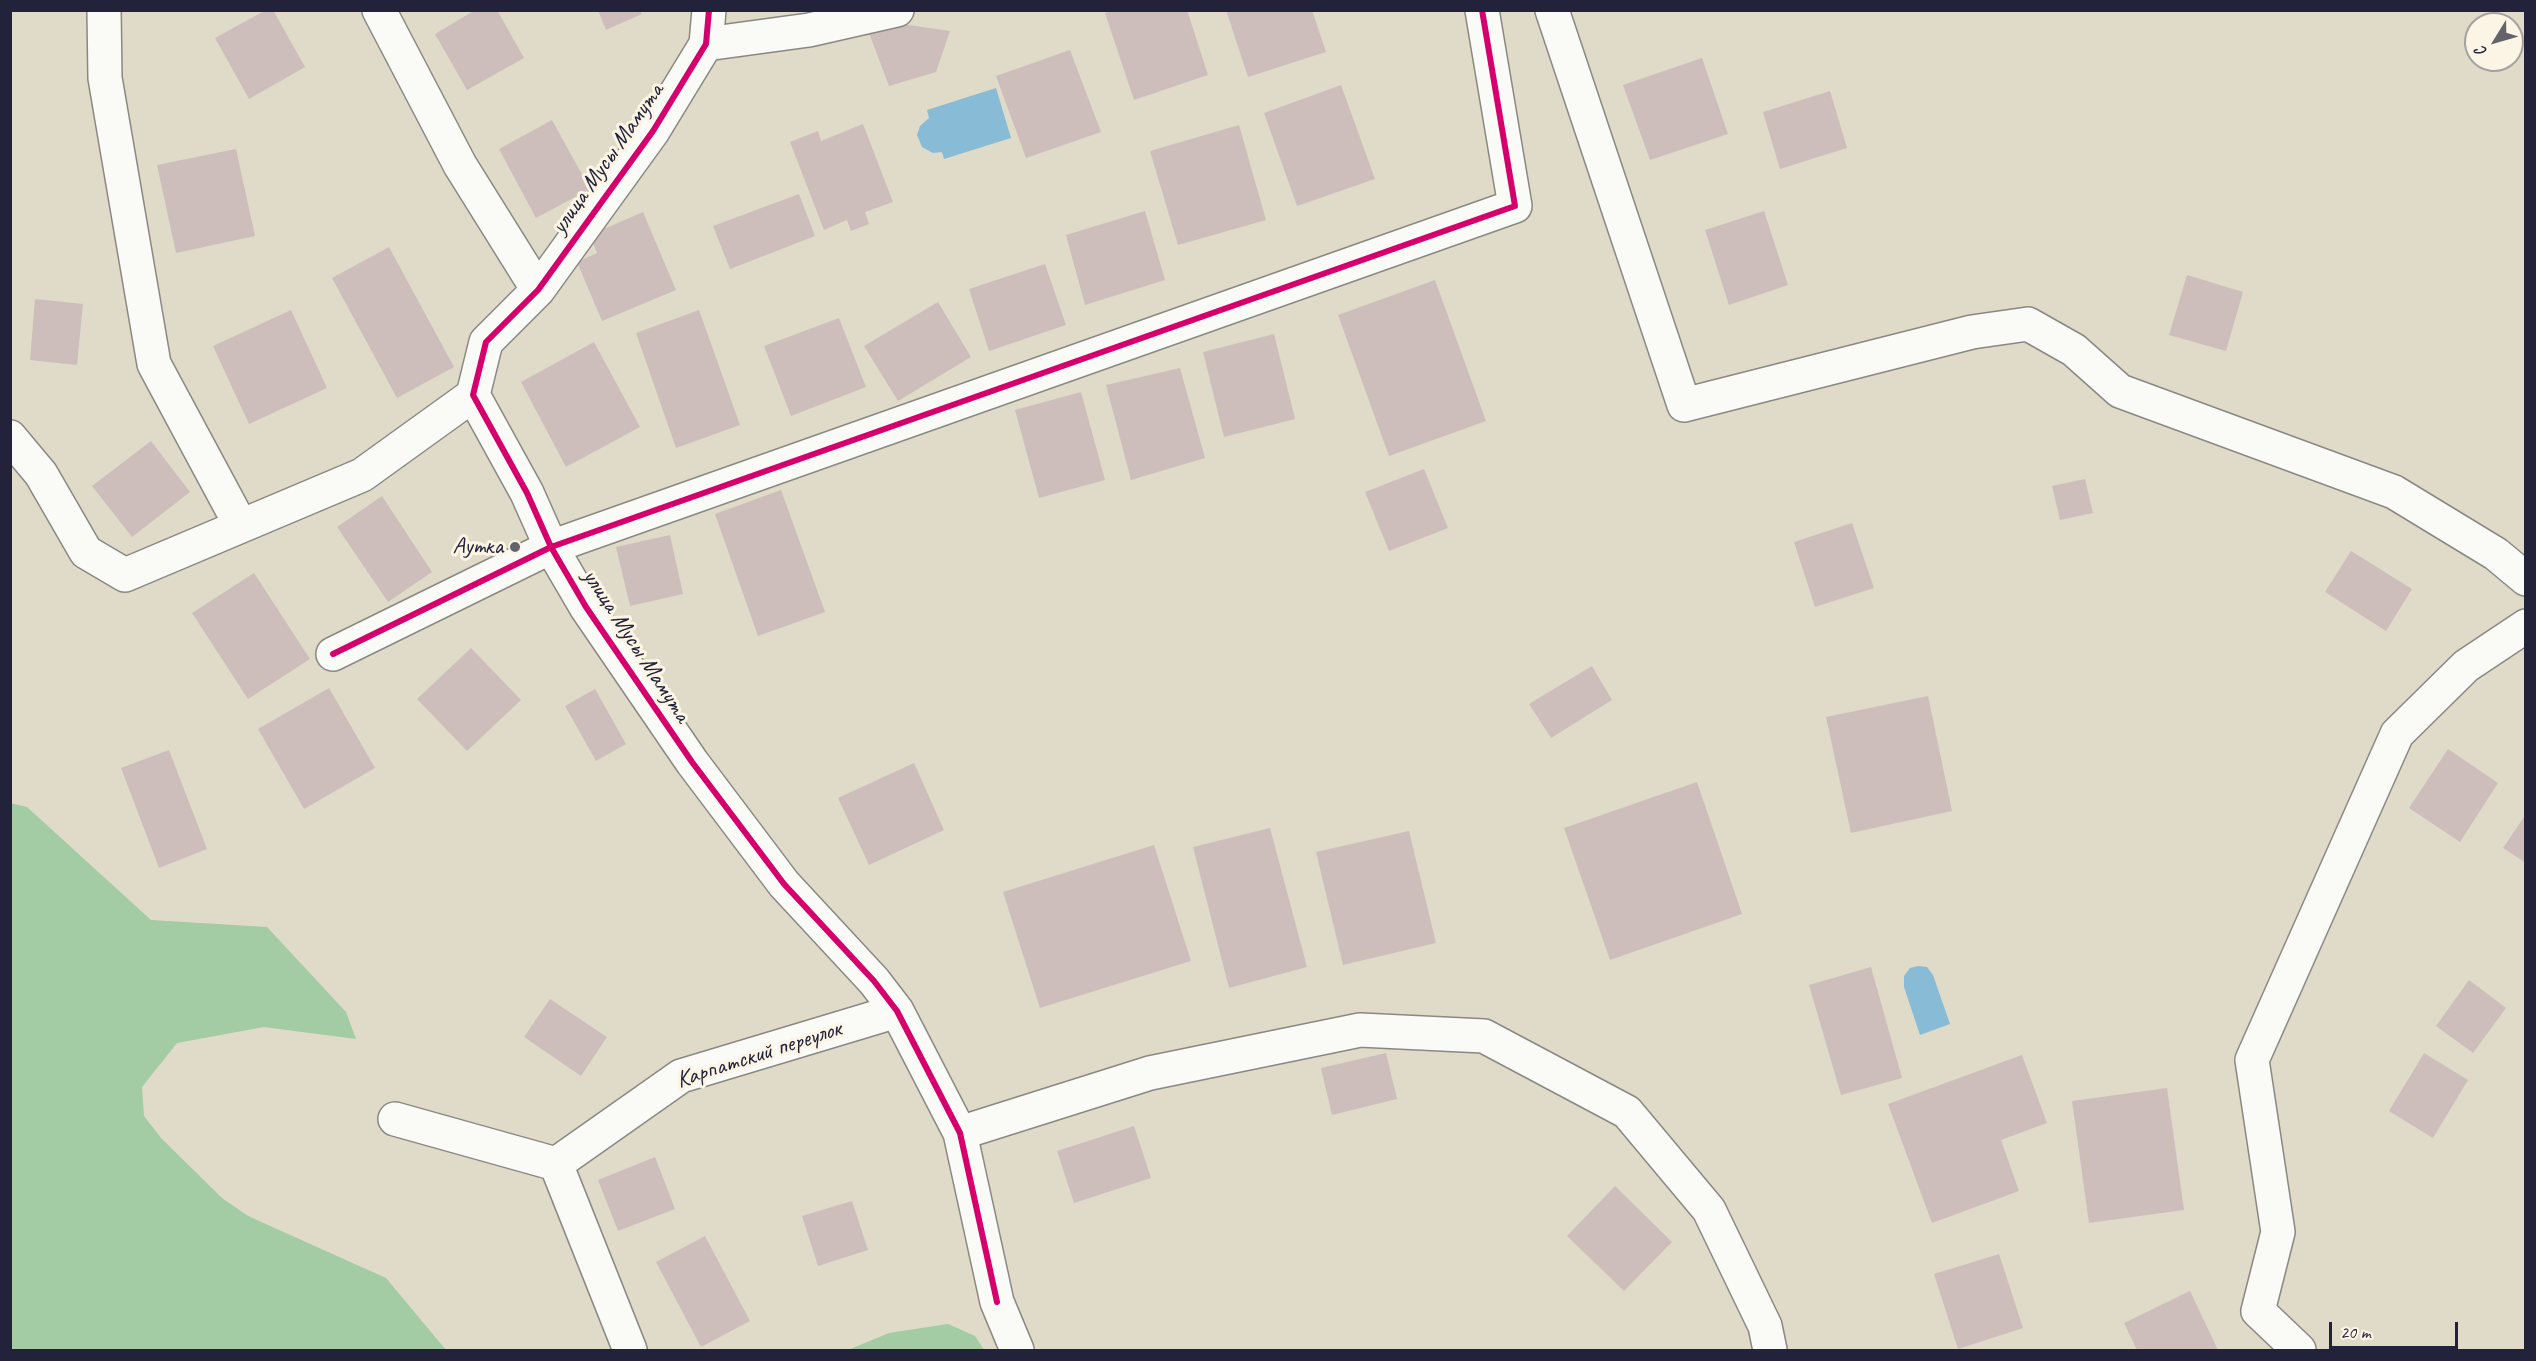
<!DOCTYPE html>
<meta charset="utf-8">
<style>
body{margin:0}
#map{position:relative;width:2536px;height:1361px;overflow:hidden;background:#dfdbc8;font-family:Caveat,sans-serif}
canvas{display:block}
.frame{position:absolute;inset:0;border:12px solid #22223b;pointer-events:none}
.north{position:absolute;left:2464px;top:12px;width:60px;height:60px;box-sizing:border-box;background:#fcf5e5;border:2px solid #a5a1a1;border-radius:50%;rotate:233deg;font-size:16px;font-weight:700;line-height:24px;text-align:center;color:#22223b}
.north::after{content:'';display:block;margin:auto;width:21px;height:27px;background:#64636c;clip-path:polygon(50% 0,100% 100%,50% 72%,0 100%)}
.scale{position:absolute;left:2329px;top:1322px;width:129px;height:27px;box-sizing:border-box;border:3px solid #22223b;border-top:0;padding-left:8px;font-size:18px;line-height:21px;white-space:nowrap;color:#22223b;-webkit-text-stroke:4px #fcf5e5;paint-order:stroke}
</style>
<div id="map">
<canvas width="2536" height="1361"></canvas>
<div class="frame"></div>
<div class="north">С</div>
<div class="scale">20 m</div>
</div>
<script>
const context = document.querySelector('canvas').getContext('2d');
context.lineJoin = 'round';
function fill(path, color) { context.fillStyle = color; context.fill(path, 'evenodd'); }
const shape = rows => new Path2D(rows.map(r => 'M' + r).join(''));
function trace(path, color, width, dash) { context.strokeStyle = color; context.lineWidth = width; context.lineCap = dash ? 'butt' : 'round'; context.setLineDash(dash || []); context.stroke(path); }
function write(font, color, halo, rows, align = 'center') {
  context.font = font + ' Caveat,sans-serif'; context.lineWidth = 6; context.setLineDash([]); context.textBaseline = 'middle'; context.strokeStyle = halo; context.fillStyle = color; for (const [text, x, y, turn = 0] of rows) {
    context.save(); context.translate(x, y); context.rotate((+turn || 0) * Math.PI / 180); context.textAlign = isNaN(turn) ? turn : align; if (halo) context.strokeText(text, 0, 0); context.fillText(text, 0, 0); context.restore();
  }
}
const forest = shape([
 [10,803,27,807,151,920,267,927,346,1012,356,1039,264,1027,177,1043,142,1087,144,1116,161,1138,222,1198,248,1216,386,1278,446,1350,11,1350],
 [948,1324,975,1336,984,1350,848,1350,889,1333]
]);
const water = shape([
 [996,88,1011,138,944,159,942,152,933,153,922,147,917,135,920,126,929,118,927,110],
 [1918,966,1927,967,1933,975,1950,1024,1920,1035,1904,987,1904,976,1910,968]
]);
const building = shape([
 [266,10,273,10,305,67,249,99,215,38],
 [475,10,497,10,524,58,467,90,435,34],
 [598,10,640,10,642,14,606,30],
 [1112,10,1187,10,1208,75,1134,100,1105,13],
 [1226,10,1312,10,1326,52,1248,77],
 [895,23,950,31,936,72,889,86,869,33],
 [1070,50,1101,132,1026,158,996,76],
 [1702,58,1728,134,1650,160,1623,85],
 [1341,85,1375,179,1297,206,1264,113],
 [1830,91,1847,148,1780,169,1763,112],
 [552,120,590,189,536,218,499,149],
 [863,124,893,202,865,212,869,224,851,231,847,220,824,230,790,142,818,131,821,141],
 [1239,125,1266,220,1178,245,1150,151],
 [236,149,255,236,176,253,157,165],
 [799,194,815,236,730,269,713,226],
 [1145,211,1165,280,1085,305,1066,235],
 [1764,211,1788,285,1729,305,1705,230],
 [643,212,676,290,602,321,577,262,597,253,590,235],
 [389,247,454,367,397,398,332,278],
 [1045,264,1066,325,989,351,969,289],
 [2187,275,2243,292,2226,351,2169,335],
 [1435,280,1486,421,1389,456,1338,315],
 [35,299,83,304,77,365,30,360],
 [938,302,971,357,898,401,864,346],
 [291,310,327,388,249,424,213,346],
 [699,310,740,425,676,448,636,333],
 [839,318,866,387,791,416,764,346],
 [1274,334,1295,419,1224,437,1203,352],
 [594,342,640,427,566,467,521,382],
 [1180,368,1205,458,1131,480,1106,385],
 [1081,392,1105,480,1039,498,1015,410],
 [151,441,190,492,132,537,92,486],
 [1424,469,1448,528,1389,551,1365,492],
 [2085,479,2093,513,2060,520,2052,486],
 [781,490,825,612,758,636,715,514],
 [382,496,432,572,388,602,337,527],
 [1852,523,1874,588,1815,607,1794,542],
 [670,535,683,594,630,606,616,547],
 [2351,551,2412,589,2386,631,2325,592],
 [254,573,310,659,248,699,192,613],
 [471,648,521,700,467,751,417,699],
 [1592,666,1612,700,1551,738,1529,704],
 [329,688,375,768,304,809,258,729],
 [595,689,626,744,596,761,565,706],
 [1928,696,1952,811,1851,833,1826,717],
 [2448,749,2498,783,2460,842,2409,808],
 [169,750,207,849,159,868,121,768],
 [914,763,944,830,869,865,838,798],
 [1697,782,1742,914,1610,960,1564,828],
 [2526,814,2526,863,2503,848],
 [1270,828,1307,967,1229,988,1193,847],
 [1409,831,1436,943,1343,965,1316,852],
 [1154,845,1191,961,1040,1008,1003,892],
 [1871,967,1902,1078,1841,1095,1809,985],
 [2469,980,2506,1008,2473,1053,2436,1026],
 [550,999,607,1037,581,1076,524,1037],
 [1386,1053,1397,1099,1332,1115,1321,1068],
 [2424,1053,2468,1080,2433,1138,2389,1111],
 [2022,1055,2047,1123,2001,1140,2019,1191,1932,1223,1888,1104],
 [2167,1088,2184,1210,2089,1223,2072,1101],
 [1134,1126,1151,1178,1074,1203,1057,1151],
 [655,1157,675,1209,618,1231,598,1180],
 [1615,1186,1672,1242,1624,1291,1567,1236],
 [852,1201,868,1250,818,1266,802,1216],
 [705,1236,750,1321,701,1347,656,1262],
 [1999,1254,2023,1328,1958,1349,1934,1274],
 [2190,1291,2218,1350,2137,1350,2124,1323]
]);
const minor = shape([
 [104,10,105,78,154,364,241,526],
 [379,10,460,165,538,290],
 [709,10,706,44,653,131,538,290,486,342,473,395,527,493,551,547,586,607,692,762,784,884,874,981,897,1011,960,1133,997,1302,1017,1350],
 [1552,10,1684,405,1972,332,2028,324,2074,350,2120,391,2394,492,2496,554,2526,579],
 [706,44,809,30,897,10],
 [10,437,41,474,86,552,125,575,362,475,473,395],
 [333,654,551,547,1515,206,1482,10],
 [395,1119,556,1164],
 [960,1133,1150,1073,1360,1030,1484,1036,1627,1112,1709,1210,1765,1326,1770,1350],
 [630,1350,556,1164,681,1076,897,1011],
 [2299,1350,2258,1311,2278,1232,2252,1060,2397,734,2466,666,2526,626]
]);
const cycleway = shape([
 [709,10,706,44,653,131,538,290,486,342,473,395,527,493,551,547,586,607,692,762,784,884,874,981,897,1011,960,1133,997,1302],
 [333,654,551,547,1515,206,1482,10]
]);
const markers = [
 [515,547,6,"#64636c"]
];
const streetNames = [
 ["улица Мусы Мамута",608,159,-55],
 ["улица Мусы Мамута",636,646,57],
 ["Карпатский переулок",759,1055,-18]
];
const poiNames = [
 ["Аутка",503,547]
];
fill(forest, '#a3cba4');
fill(water, '#88bbd5');
fill(building, '#cebebb');
trace(minor, '#8a8883', 36);
trace(minor, '#fafaf7', 33);
trace(cycleway, '#d6006c', 6);
for (const [x, y, r, color] of markers) { const dot = new Path2D(); dot.arc(x, y, r, 0, 2 * Math.PI); context.fillStyle = color; context.fill(dot); trace(dot, '#fcf5e5', 2); }
write('24px', '#22223b', '#fcf5e5', streetNames);
write('24px', '#22223b', '#fcf5e5', poiNames, 'right');
</script>
